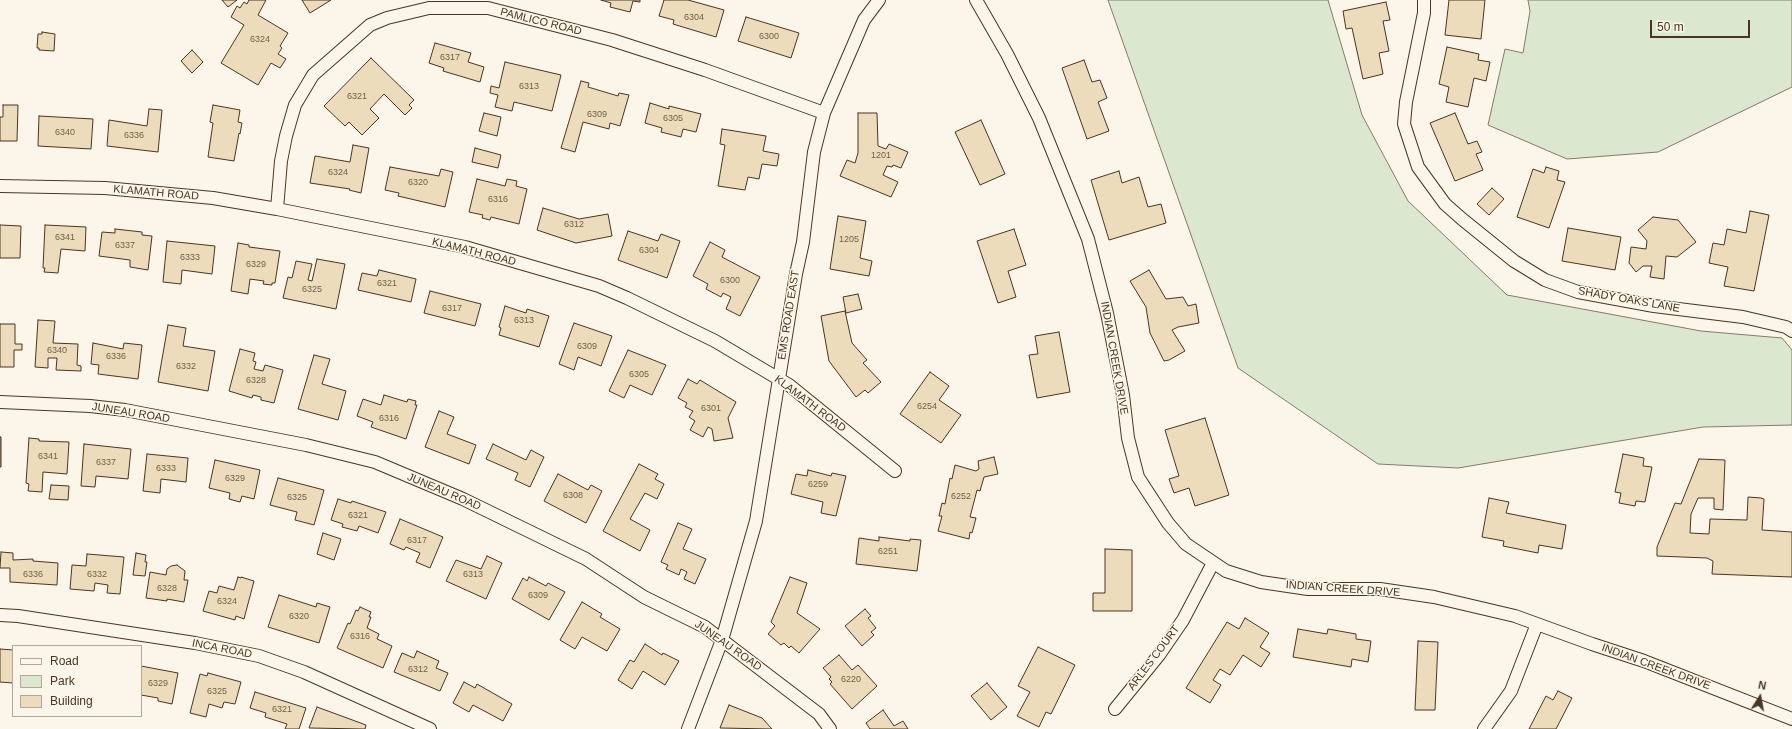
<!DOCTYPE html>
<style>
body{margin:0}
#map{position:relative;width:1792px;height:729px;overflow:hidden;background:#fbf6e9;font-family:Helvetica,sans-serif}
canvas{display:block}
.legend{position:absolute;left:12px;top:645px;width:130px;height:72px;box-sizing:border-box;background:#fbf6e9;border:1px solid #b4a999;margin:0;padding:5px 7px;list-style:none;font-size:12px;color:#4a3520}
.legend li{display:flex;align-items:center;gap:8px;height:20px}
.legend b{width:20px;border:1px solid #b4a999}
.north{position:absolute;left:1740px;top:677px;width:40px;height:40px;-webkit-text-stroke:3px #fbf6e9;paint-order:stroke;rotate:11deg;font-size:11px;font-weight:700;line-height:16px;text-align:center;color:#4a3520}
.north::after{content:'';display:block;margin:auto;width:14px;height:18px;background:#4a3520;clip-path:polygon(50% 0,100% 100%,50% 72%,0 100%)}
.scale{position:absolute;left:1650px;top:20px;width:100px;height:18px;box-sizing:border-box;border:2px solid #4a3520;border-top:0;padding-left:5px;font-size:12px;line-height:14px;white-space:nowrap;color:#4a3520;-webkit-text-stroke:3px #fbf6e9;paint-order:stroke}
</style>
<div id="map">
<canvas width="1792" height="729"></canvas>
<ul class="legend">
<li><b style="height:5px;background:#fbf6e9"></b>Road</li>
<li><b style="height:11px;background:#dce7d0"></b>Park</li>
<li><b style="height:11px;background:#ecdcbc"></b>Building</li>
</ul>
<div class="north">N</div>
<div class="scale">50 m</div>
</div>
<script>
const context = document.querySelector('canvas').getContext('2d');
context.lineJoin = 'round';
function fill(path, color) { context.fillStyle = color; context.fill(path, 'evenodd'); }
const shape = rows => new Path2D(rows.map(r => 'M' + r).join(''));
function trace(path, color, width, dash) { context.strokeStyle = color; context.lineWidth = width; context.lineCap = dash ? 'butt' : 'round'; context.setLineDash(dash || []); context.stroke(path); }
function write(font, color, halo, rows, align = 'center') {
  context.font = font + ' Helvetica,sans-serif'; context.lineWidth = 3; context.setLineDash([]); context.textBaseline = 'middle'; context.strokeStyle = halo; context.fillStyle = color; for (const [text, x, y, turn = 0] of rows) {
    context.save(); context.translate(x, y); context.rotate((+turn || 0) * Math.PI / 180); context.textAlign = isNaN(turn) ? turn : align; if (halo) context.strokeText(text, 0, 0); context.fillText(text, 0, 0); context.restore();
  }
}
const green = shape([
 [1108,0,1328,0,1362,115,1408,201,1507,295,1701,331,1782,338,1792,350,1792,425,1703,427,1458,468,1378,464,1238,368,1108,0],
 [1528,0,1792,0,1792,87,1658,152,1567,159,1488,125,1505,49,1523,53,1530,11,1528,0]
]);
const building = shape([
 [222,0,237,0,228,7,222,0],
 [249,0,266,0,258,15,288,33,280,46,282,48,278,54,286,59,280,68,271,63,258,85,221,63,244,25,231,17,237,6,240,8,244,2,247,4,249,0],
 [302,0,331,0,310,13,302,0],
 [601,0,640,0,640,2,633,1,630,12,610,7,611,3,601,0],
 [664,0,688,0,724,10,716,37,673,24,674,20,659,16,664,0],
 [1449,0,1485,0,1481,39,1445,35,1449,0],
 [1386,2,1390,20,1383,21,1389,51,1379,53,1383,74,1363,79,1352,28,1346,29,1343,11,1386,2],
 [746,17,799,33,791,58,738,41,746,17],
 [42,32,55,34,54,51,39,50,39,48,37,48,38,34,42,34,42,32],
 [435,43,471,53,468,62,484,67,480,82,443,71,444,68,429,63,435,43],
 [1447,47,1479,54,1478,60,1490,62,1486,81,1474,78,1468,107,1446,102,1449,87,1439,84,1447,47],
 [192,50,203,62,192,73,181,61,192,50],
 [371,58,414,100,409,105,412,108,405,115,384,94,370,109,379,118,362,135,349,122,345,126,324,106,371,58],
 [1084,60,1092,82,1100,80,1107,98,1098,102,1109,131,1087,139,1062,68,1084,60],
 [505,62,561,75,552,111,514,102,512,111,495,107,498,95,490,93,491,86,499,88,505,62],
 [581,81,589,83,588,87,618,96,619,93,629,95,620,126,610,123,609,129,583,122,575,152,561,148,581,81],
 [650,103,669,109,669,106,701,114,696,132,683,129,681,137,661,132,662,128,645,123,650,103],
 [3,105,18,105,17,141,0,141,0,117,3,117,3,105],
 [213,105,240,110,238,122,242,123,240,134,239,133,234,161,208,157,213,123,210,122,213,105],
 [149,109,162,110,158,152,107,146,109,120,147,126,149,109],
 [484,113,501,117,497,136,479,131,484,113],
 [858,113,877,113,878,146,886,149,889,144,908,152,901,168,893,165,892,167,887,166,883,175,898,182,891,197,840,176,847,160,855,163,858,153,858,113],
 [1455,113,1468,144,1477,141,1482,152,1476,154,1483,170,1455,181,1430,123,1455,113],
 [39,116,93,119,91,149,38,146,39,116],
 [981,120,1005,174,980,185,955,132,981,120],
 [722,129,766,136,763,151,779,154,777,166,762,164,759,179,748,177,745,190,718,186,725,145,720,144,722,129],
 [353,145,369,148,361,193,349,190,350,189,310,183,315,156,350,162,353,145],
 [475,148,501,155,498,168,472,162,475,148],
 [390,167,439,176,441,169,453,172,445,207,398,196,399,193,385,190,390,167],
 [1546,167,1559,171,1557,180,1565,182,1549,228,1517,217,1533,169,1544,173,1546,167],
 [1119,171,1122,183,1139,177,1148,207,1161,204,1166,223,1109,240,1091,180,1119,171],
 [477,179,505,186,507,179,517,181,516,186,527,189,519,224,491,217,490,220,482,218,483,215,469,212,477,179],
 [1492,188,1504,199,1489,215,1477,204,1492,188],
 [543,208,579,219,608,214,612,236,576,243,537,230,543,208],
 [1750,211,1769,215,1754,291,1724,286,1728,267,1709,263,1713,243,1724,245,1727,229,1746,233,1750,211],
 [838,216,866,221,860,258,872,261,869,276,830,269,838,216],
 [1653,217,1678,220,1696,242,1677,257,1666,256,1664,279,1650,277,1652,266,1643,266,1636,272,1629,263,1631,247,1646,249,1647,241,1638,230,1653,217],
 [0,225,21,226,20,258,0,258,0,225],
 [45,225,86,227,85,251,61,249,58,273,44,272,45,268,43,268,45,225],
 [1568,228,1621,237,1615,270,1562,261,1568,228],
 [115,229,142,232,142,235,152,236,148,270,130,267,130,260,99,256,102,232,115,233,115,229],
 [1014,229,1026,265,1008,271,1016,297,998,303,977,241,1014,229],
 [628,231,658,241,661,234,680,241,667,278,618,260,628,231],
 [167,241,215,246,212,274,182,270,181,284,163,282,167,241],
 [710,242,725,250,722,257,760,277,740,316,726,309,731,297,723,293,721,297,706,289,708,284,693,276,710,242],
 [238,243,249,245,249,247,280,251,275,283,272,283,272,285,263,284,264,281,250,279,248,294,231,291,238,243],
 [317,259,345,264,336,309,283,298,288,277,292,278,296,261,312,264,308,280,312,281,317,259],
 [379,270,416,279,411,302,358,290,362,273,377,276,379,270],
 [1149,270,1166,299,1183,297,1188,306,1196,304,1199,323,1178,327,1172,330,1185,351,1169,360,1164,361,1150,333,1146,307,1130,281,1149,270],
 [430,291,481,304,475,326,424,313,430,291],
 [858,294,862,309,846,313,843,297,858,294],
 [505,306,526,313,527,309,549,316,539,347,499,335,501,328,499,327,505,306],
 [845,311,852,343,867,360,863,363,881,382,868,393,865,390,856,397,829,361,821,316,845,311],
 [38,320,55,321,53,343,78,344,77,365,81,366,81,371,56,370,57,358,48,358,48,368,35,367,38,320],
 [574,323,612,336,601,366,578,357,574,370,559,364,574,323],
 [0,324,15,324,15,344,22,344,22,350,14,350,14,367,0,367,0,324],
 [168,325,186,328,183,346,215,351,208,391,158,382,168,325],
 [1059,332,1070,392,1037,398,1029,355,1038,354,1035,336,1059,332],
 [93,343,123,349,124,343,142,345,138,379,98,374,99,365,91,364,93,343],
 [240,349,255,353,253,361,256,362,254,369,263,371,265,365,283,370,274,403,261,400,261,397,253,395,252,398,229,391,240,349],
 [628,350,666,365,652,395,630,385,624,398,609,391,628,350],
 [314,355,330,359,322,384,346,391,338,420,298,409,314,355],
 [930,372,949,386,939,400,961,415,941,443,900,414,930,372],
 [688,379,697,384,700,380,736,402,728,418,733,438,714,441,712,429,708,427,703,437,690,430,695,421,689,417,693,411,685,407,687,403,678,398,688,379],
 [384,395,407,402,408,399,416,401,415,405,417,405,406,439,371,427,373,422,357,416,363,399,381,405,384,395],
 [439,411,454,417,447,434,476,445,469,464,425,447,439,411],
 [1205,418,1229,495,1195,506,1189,488,1174,493,1169,479,1179,476,1165,430,1205,418],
 [0,437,1,437,1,467,0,467,0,437],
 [29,438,39,439,39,441,69,442,67,474,43,472,42,492,28,491,29,484,26,483,29,438],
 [84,444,131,449,128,479,96,476,95,487,81,486,84,444],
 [493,444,526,460,531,450,544,457,530,487,515,480,518,473,486,459,493,444],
 [147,454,188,458,186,482,161,479,160,493,143,491,147,454],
 [1623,454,1644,458,1643,466,1652,467,1645,502,1636,501,1635,506,1619,503,1621,493,1615,492,1623,454],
 [994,457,998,474,984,477,980,491,977,490,970,517,976,518,972,533,970,532,969,539,938,531,942,516,939,516,942,503,945,504,950,478,952,479,955,465,976,471,979,469,978,461,994,457],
 [1699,459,1725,460,1723,510,1714,509,1714,498,1698,498,1691,514,1690,533,1709,534,1710,519,1747,520,1748,497,1761,498,1764,499,1762,530,1792,532,1792,577,1712,574,1713,561,1707,558,1657,556,1657,547,1675,503,1681,504,1699,459],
 [215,460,260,470,254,499,242,496,240,502,229,499,230,493,209,488,215,460],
 [639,464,658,474,655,479,664,484,657,499,645,493,630,519,650,530,640,551,603,531,639,464],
 [808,470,831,476,832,473,846,476,836,516,821,513,823,502,791,494,796,474,807,476,808,470],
 [558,474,588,490,591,485,602,491,586,523,544,501,558,474],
 [278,478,324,490,314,525,295,520,297,512,270,505,278,478],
 [51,485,69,486,68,500,49,499,51,485],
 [1489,498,1509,502,1506,513,1566,525,1562,549,1539,545,1538,553,1503,546,1504,541,1482,537,1489,498],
 [338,499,351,503,352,501,386,512,378,533,359,526,357,531,342,527,343,524,331,520,338,499],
 [400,519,443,537,430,568,416,562,420,553,406,547,404,550,390,544,400,519],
 [678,523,692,529,683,549,706,559,695,584,684,579,687,572,681,569,679,575,666,569,668,565,661,562,678,523],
 [323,533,341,539,334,560,317,554,323,533],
 [879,537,910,541,910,539,921,540,917,571,856,564,859,538,879,541,879,537],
 [1105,549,1132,550,1132,611,1093,611,1093,593,1105,593,1105,549],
 [1,552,13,553,13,560,33,559,33,561,58,563,57,585,10,582,10,568,0,568,1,552],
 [136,553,146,555,145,562,147,562,145,576,133,575,136,553],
 [87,554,124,557,120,594,107,593,108,585,95,583,94,591,70,589,72,565,86,566,87,554],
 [487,556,502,563,486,599,446,581,456,560,481,569,487,556],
 [177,565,185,571,184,580,188,580,184,602,167,599,167,601,146,598,150,572,166,575,167,569,171,566,177,565],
 [238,577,241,578,241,577,254,581,244,619,236,616,235,620,203,611,209,591,217,593,219,586,234,590,238,577],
 [529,577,546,586,548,583,565,592,549,620,512,599,523,578,527,581,529,577],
 [790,577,807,583,797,613,820,629,799,653,791,646,789,648,784,643,781,645,768,634,775,626,771,622,790,577],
 [279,595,316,607,317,603,330,607,319,643,268,627,279,595],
 [582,602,602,614,600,617,620,629,607,651,582,637,575,649,560,640,582,602],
 [360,607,371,612,369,617,371,617,367,628,379,634,377,639,392,646,383,668,337,648,348,623,350,624,356,610,358,611,360,607],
 [865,609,871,616,868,618,876,628,871,632,874,635,862,646,845,626,865,609],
 [1245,618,1269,633,1260,647,1270,653,1261,667,1243,655,1230,675,1220,669,1213,680,1221,685,1210,703,1186,688,1227,622,1239,629,1245,618],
 [1298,629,1327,634,1328,629,1356,634,1356,639,1371,641,1368,662,1352,659,1351,667,1293,657,1298,629],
 [1418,641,1438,642,1435,710,1415,710,1418,641],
 [645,644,662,655,663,653,679,661,665,685,643,671,632,689,618,680,630,660,634,662,645,644],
 [1038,647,1075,665,1051,714,1046,712,1039,727,1017,716,1030,692,1018,686,1038,647],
 [0,649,13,650,13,683,0,682,0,649],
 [417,651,439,661,436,668,448,673,440,691,394,672,402,653,414,658,417,651],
 [839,655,852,670,858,665,877,686,852,709,830,684,832,682,829,679,831,677,823,668,839,655],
 [141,666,178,673,172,704,158,701,158,698,141,695,141,666],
 [208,673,241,682,235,704,224,702,222,708,209,704,206,717,190,713,200,674,207,676,208,673],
 [464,682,475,688,477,684,512,704,503,721,473,705,469,712,453,703,464,682],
 [987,683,1007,707,991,720,971,696,987,683],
 [1558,691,1572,698,1556,729,1529,729,1546,696,1553,700,1558,691],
 [255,692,306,708,299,729,285,729,287,724,265,717,266,713,250,708,255,692],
 [729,705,762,718,772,729,720,728,729,705],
 [317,707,366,725,365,729,309,728,317,707],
 [883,710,894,726,903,721,908,729,870,729,866,723,883,710]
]);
const minor = shape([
 [976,0,1007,54,1039,118,1088,239,1107,313,1123,395,1128,438,1138,477,1168,523,1186,544,1226,571,1261,582,1308,589,1380,589,1434,597,1515,616,1592,644,1644,661,1792,719],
 [1424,0,1424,13,1406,102,1404,124,1418,167,1445,204,1462,219,1514,261,1545,280,1578,292,1654,306,1743,317,1786,327,1792,331],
 [0,186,105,188,213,198,277,209,465,247,599,286,627,298,715,341,789,385,895,471],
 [277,209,281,161,286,136,295,105,313,75,370,25,387,18,429,8,488,8,612,40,705,70,824,113],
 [0,402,90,406,125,410,306,445,375,462,463,499,586,559,644,597,705,627,819,714,830,729],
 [0,615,18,616,195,643,259,656,304,672,430,729],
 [1115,709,1159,655,1183,620,1213,563],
 [688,729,722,640,756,521,796,274,803,242,814,152,824,113,864,20,879,0],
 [1484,729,1511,691,1537,624]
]);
const numberNames = [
 ["6304",694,18],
 ["6300",769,37],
 ["6324",260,40],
 ["6317",450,58],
 ["6313",529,87],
 ["6321",357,97],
 ["6309",597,115],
 ["6305",673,119],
 ["6340",65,133],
 ["6336",134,136],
 ["1201",881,156],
 ["6324",338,173],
 ["6320",418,183],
 ["6316",498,200],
 ["6312",574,225],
 ["6341",65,238],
 ["1205",849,240],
 ["6337",125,246],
 ["6304",649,251],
 ["6333",190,258],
 ["6329",256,265],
 ["6300",730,281],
 ["6321",387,284],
 ["6325",312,290],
 ["6317",452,309],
 ["6313",524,321],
 ["6309",587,347],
 ["6340",57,351],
 ["6336",116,357],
 ["6332",186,367],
 ["6305",639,375],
 ["6328",256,381],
 ["6254",927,407],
 ["6301",711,409],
 ["6316",389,419],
 ["6341",48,457],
 ["6337",106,463],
 ["6333",166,469],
 ["6329",235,479],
 ["6259",818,485],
 ["6308",573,496],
 ["6252",961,497],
 ["6325",297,498],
 ["6321",358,516],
 ["6317",417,541],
 ["6251",888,552],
 ["6336",33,575],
 ["6332",97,575],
 ["6313",473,575],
 ["6328",167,589],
 ["6309",538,596],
 ["6324",227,602],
 ["6320",299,617],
 ["6316",360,637],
 ["6312",418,670],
 ["6220",851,680],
 ["6329",158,684],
 ["6325",217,692],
 ["6321",282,710]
];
const streetNames = [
 ["PAMLICO ROAD",541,22,14],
 ["KLAMATH ROAD",156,193,5],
 ["KLAMATH ROAD",474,252,14],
 ["SHADY OAKS LANE",1629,300,10],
 ["EMS ROAD EAST",789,315,-81],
 ["INDIAN CREEK DRIVE",1114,358,80],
 ["KLAMATH ROAD",810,404,37],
 ["JUNEAU ROAD",131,413,9],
 ["JUNEAU ROAD",444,492,23],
 ["INDIAN CREEK DRIVE",1343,589,4],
 ["JUNEAU ROAD",728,646,35],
 ["INCA ROAD",222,649,11],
 ["ARLES COURT",1154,658,-53],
 ["INDIAN CREEK DRIVE",1656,667,20]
];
fill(green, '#dce7d0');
trace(green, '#887966', 1);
fill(building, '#ecdcbc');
trace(building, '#4a3520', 1);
trace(minor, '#4a3520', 14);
trace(minor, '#fbf6e9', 12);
write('9px', '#725f47', null, numberNames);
write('11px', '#4a3520', '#fbf6e9', streetNames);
</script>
